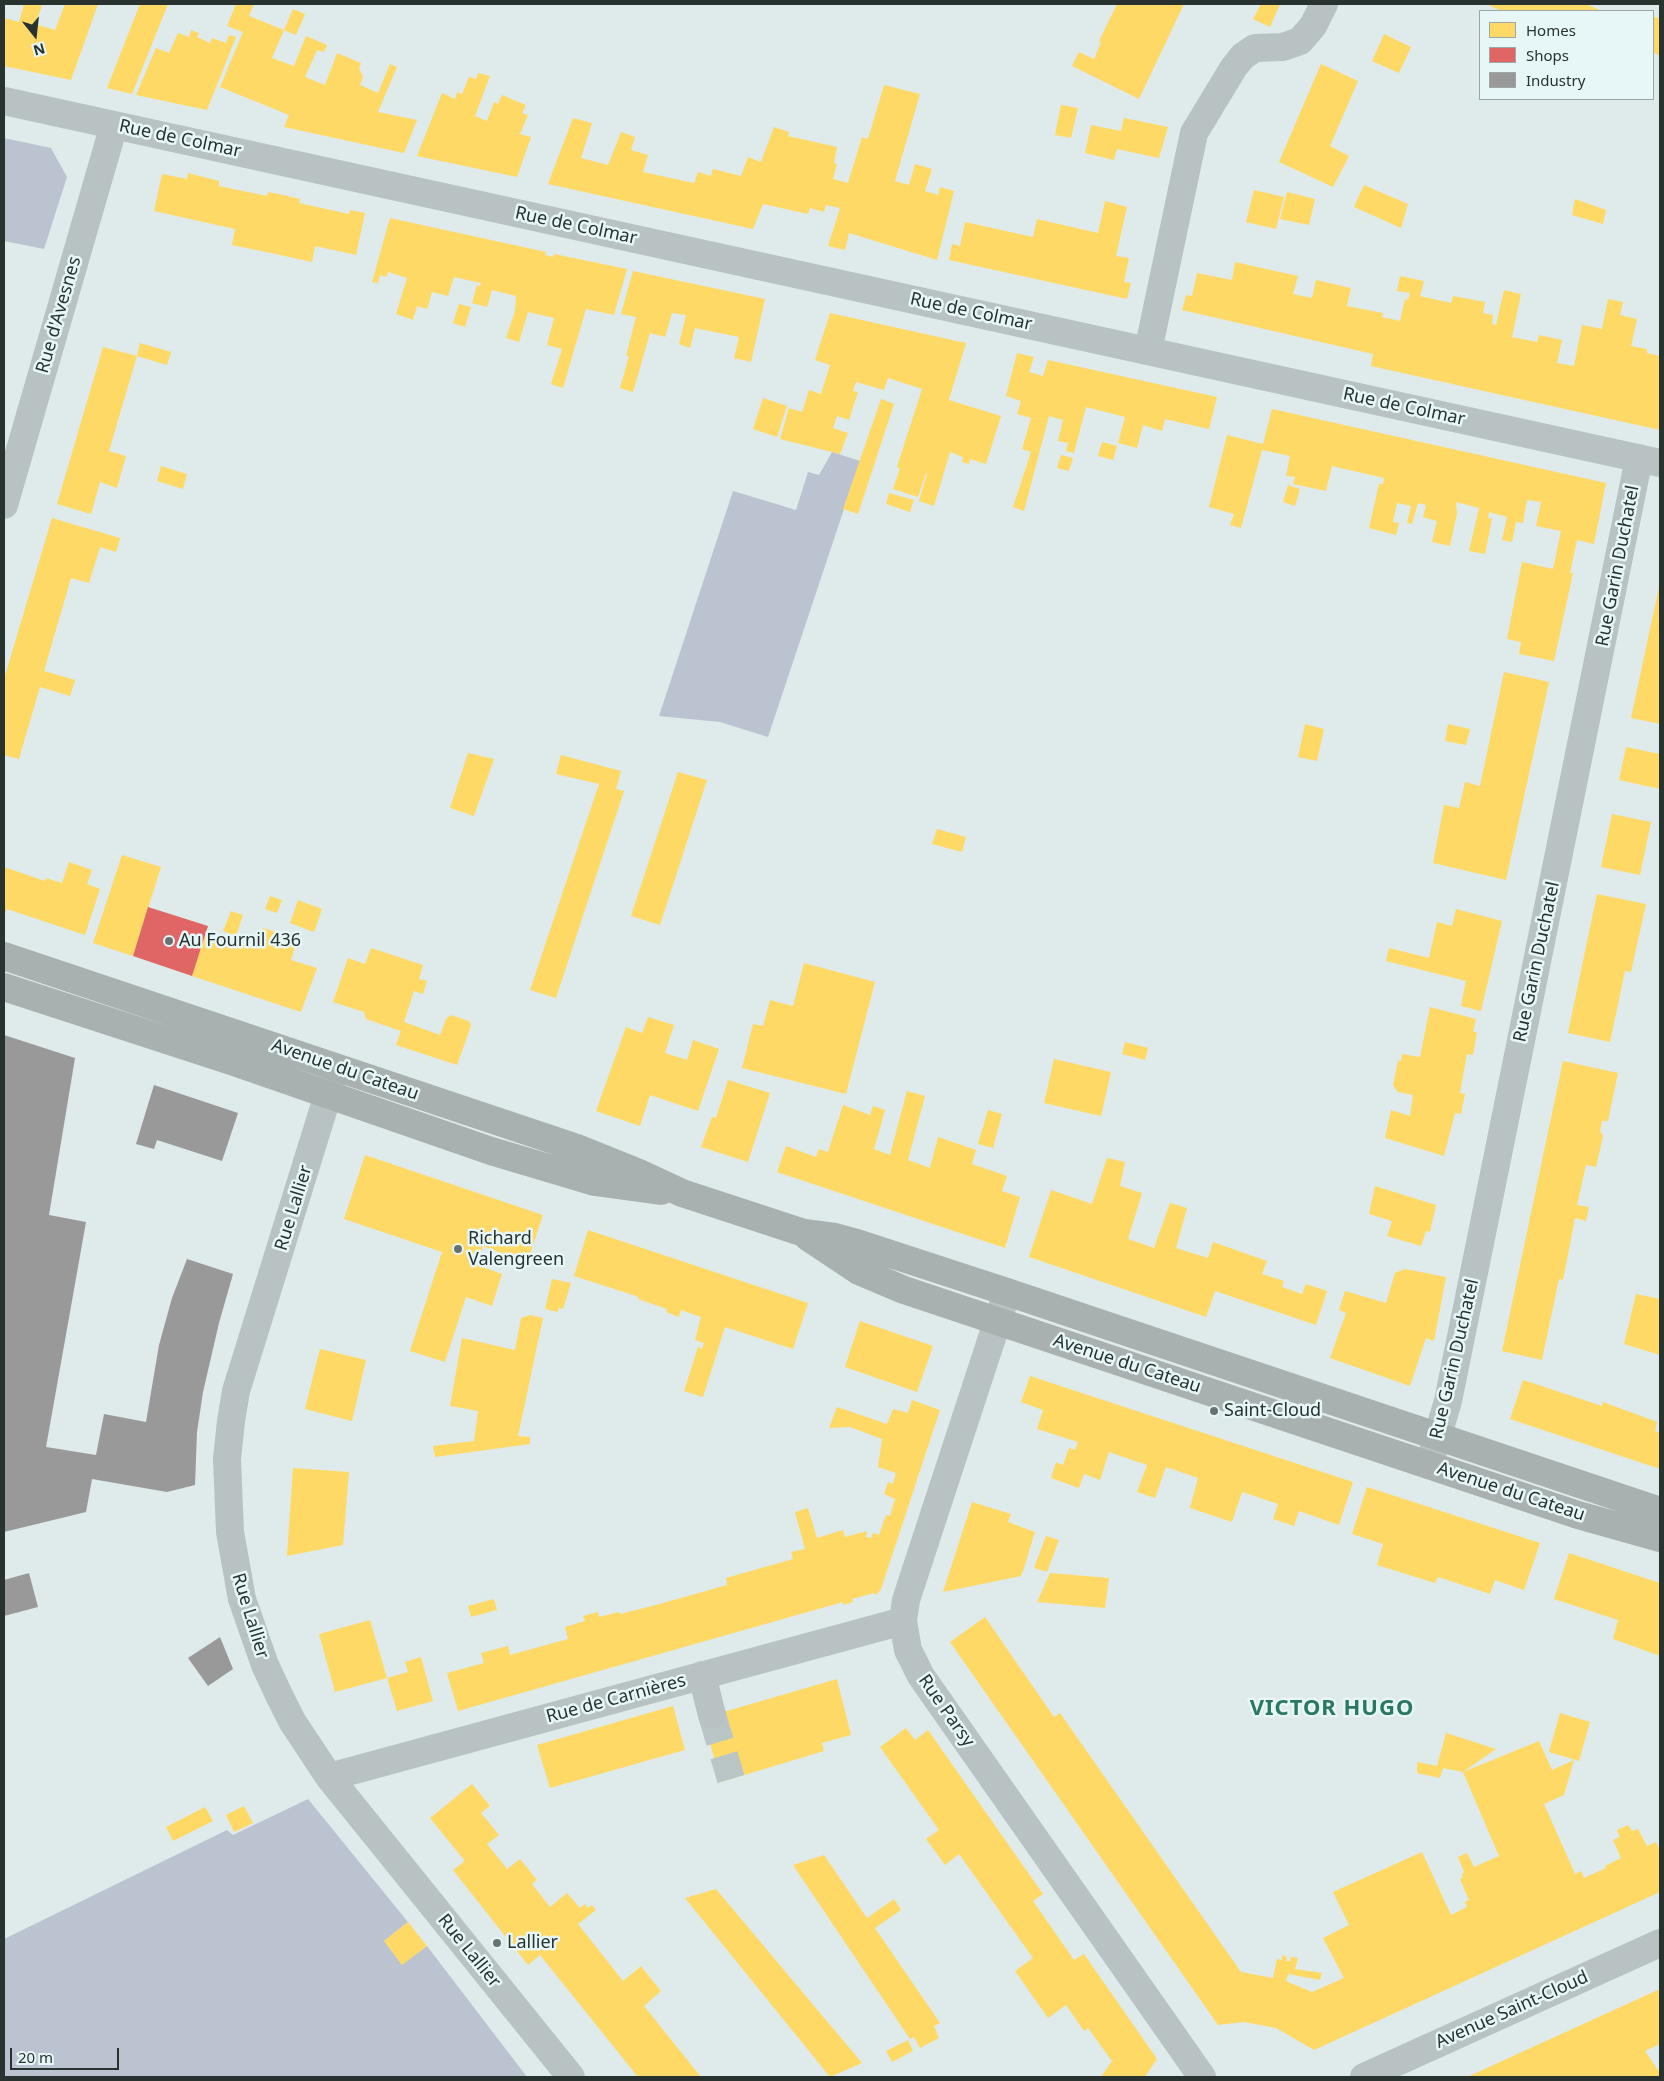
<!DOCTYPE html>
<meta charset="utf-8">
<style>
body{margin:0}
#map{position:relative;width:1664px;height:2081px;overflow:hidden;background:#dfeaea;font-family:"Noto Sans",sans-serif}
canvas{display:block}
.frame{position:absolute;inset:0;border:5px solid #283330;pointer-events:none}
.legend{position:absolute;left:1479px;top:10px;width:175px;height:90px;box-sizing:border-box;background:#e7f6f6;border:1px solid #9ba8a7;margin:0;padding:6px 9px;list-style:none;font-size:15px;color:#283330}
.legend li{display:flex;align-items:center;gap:10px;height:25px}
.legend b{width:25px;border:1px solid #9ba8a7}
.north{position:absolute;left:10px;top:10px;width:50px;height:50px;-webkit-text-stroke:4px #e7f6f6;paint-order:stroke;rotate:164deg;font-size:14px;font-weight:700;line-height:20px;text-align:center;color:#283330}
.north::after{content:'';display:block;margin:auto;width:18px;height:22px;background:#283330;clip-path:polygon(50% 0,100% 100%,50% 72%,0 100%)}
.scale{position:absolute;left:10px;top:2048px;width:109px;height:22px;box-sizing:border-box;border:2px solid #283330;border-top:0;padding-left:6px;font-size:15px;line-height:18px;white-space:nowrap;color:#283330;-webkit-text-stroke:4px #e7f6f6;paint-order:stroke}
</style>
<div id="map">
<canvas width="1664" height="2081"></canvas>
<div class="frame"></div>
<ul class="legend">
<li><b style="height:14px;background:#ffd966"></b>Homes</li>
<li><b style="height:14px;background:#e06666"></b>Shops</li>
<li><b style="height:14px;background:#999"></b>Industry</li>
</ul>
<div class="north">N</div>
<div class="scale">20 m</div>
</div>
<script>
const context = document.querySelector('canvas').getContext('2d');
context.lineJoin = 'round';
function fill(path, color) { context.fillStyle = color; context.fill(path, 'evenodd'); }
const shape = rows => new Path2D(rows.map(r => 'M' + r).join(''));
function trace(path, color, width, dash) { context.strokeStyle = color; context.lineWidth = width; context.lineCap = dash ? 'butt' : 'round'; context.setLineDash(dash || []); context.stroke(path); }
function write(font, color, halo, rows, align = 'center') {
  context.font = font + ' "Noto Sans",sans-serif'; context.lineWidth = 5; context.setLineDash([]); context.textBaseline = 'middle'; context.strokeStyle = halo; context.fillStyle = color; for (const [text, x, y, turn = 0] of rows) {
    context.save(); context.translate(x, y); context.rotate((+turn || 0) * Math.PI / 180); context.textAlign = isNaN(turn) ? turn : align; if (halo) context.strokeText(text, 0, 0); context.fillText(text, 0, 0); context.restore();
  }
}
const green = shape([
 [4,138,51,148,67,177,44,249,4,241],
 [832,452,860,461,768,737,720,722,659,716,733,491,796,510,808,472,819,475],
 [308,1799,408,1922,384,1941,402,1964,427,1946,527,2077,4,2077,4,1939,227,1830,233,1835]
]);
const homes = shape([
 [24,4,36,4,42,6,35,24,55,30,65,4,98,4,71,80,4,66,4,18,19,22],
 [140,4,168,4,132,94,107,88],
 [236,4,254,4,249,16,284,30,272,58,294,66,306,36,327,45,324,52,317,50,305,77,325,85,337,53,361,63,359,68,363,77,360,85,378,93,390,64,397,67,378,112,417,120,404,153,284,127,289,115,220,87,243,32,227,26],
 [1117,4,1184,4,1139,99,1072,66,1079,52,1094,59,1101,42,1099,41],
 [1261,4,1280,4,1270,27,1253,19],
 [1486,4,1586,4,1602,11,1502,11],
 [293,9,305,14,296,35,284,30],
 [1653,16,1660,19,1660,56,1653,52],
 [191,30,199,33,197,37,210,43,212,38,226,43,229,35,236,37,207,110,136,95,156,48,169,53,178,33,189,37],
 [1384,34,1411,47,1399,73,1372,61],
 [1321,64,1358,81,1330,146,1349,156,1333,187,1279,162],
 [478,73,490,76,475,116,487,121,494,102,498,104,502,95,526,105,522,113,528,115,520,134,531,137,517,177,417,156,442,93,455,99,457,92,462,94,469,77,476,79],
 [884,85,920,94,895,181,909,185,915,164,932,169,925,191,938,195,940,187,954,191,937,260,849,233,845,250,828,246,840,208,826,205,824,212,810,208,808,214,763,204,753,229,548,184,573,118,592,123,581,158,608,165,621,132,635,137,631,150,648,155,643,172,694,183,698,172,711,176,713,169,741,176,748,157,761,162,774,127,789,132,788,136,837,147,834,163,837,164,833,179,848,183,862,137,868,139],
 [1061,105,1078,108,1071,138,1055,135],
 [1124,118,1168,127,1159,158,1117,149,1114,160,1085,153,1091,125,1121,131],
 [188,173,219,181,219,186,267,196,268,192,283,195,300,199,299,203,349,214,350,210,365,213,356,255,315,246,312,262,271,253,232,245,235,229,154,211,162,174,187,179],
 [1364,185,1408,204,1401,228,1354,207],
 [1254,190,1284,197,1276,229,1246,222],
 [1287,192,1315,199,1309,225,1280,219],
 [1575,199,1606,210,1603,224,1572,215],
 [1105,201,1127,207,1116,256,1129,258,1124,282,1131,283,1127,299,949,260,952,244,960,246,965,222,1033,237,1037,219,1098,233],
 [390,218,546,252,545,255,553,257,554,254,627,269,614,315,586,309,563,388,551,384,562,349,547,345,554,318,528,312,519,342,506,338,515,311,516,296,492,290,487,307,472,303,477,285,480,286,481,283,454,277,448,296,432,292,427,309,417,306,413,320,396,314,407,278,388,272,386,277,380,275,378,283,372,282],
 [1235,262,1298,276,1293,294,1312,298,1316,280,1351,288,1347,306,1383,313,1382,317,1400,321,1405,299,1408,300,1410,293,1397,291,1400,276,1424,281,1420,296,1451,303,1453,296,1485,302,1483,313,1493,315,1492,324,1496,325,1504,290,1521,294,1512,337,1537,342,1539,335,1562,340,1557,363,1574,366,1582,325,1602,329,1608,299,1623,302,1620,315,1637,319,1631,346,1647,349,1647,353,1660,356,1660,430,1371,366,1373,354,1182,310,1186,295,1192,296,1197,273,1232,280],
 [633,271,765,299,751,362,734,358,739,337,695,328,690,348,679,344,686,315,672,313,665,337,650,333,633,392,620,388,629,356,626,356,636,317,621,314],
 [459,304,471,307,465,327,453,323],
 [830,313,966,343,949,400,1001,416,986,464,970,459,969,464,962,462,963,457,950,452,934,506,919,501,927,474,926,473,918,497,893,489,900,468,897,467,922,389,888,378,884,390,856,382,853,391,858,392,849,420,837,416,833,428,848,433,840,454,780,439,789,408,802,412,809,390,821,394,830,365,815,360],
 [140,343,171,352,167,365,137,356],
 [103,347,137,356,109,451,126,456,117,488,100,482,91,514,57,504],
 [1017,353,1034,357,1029,372,1043,376,1048,360,1217,397,1209,429,1165,419,1162,431,1143,425,1137,448,1118,443,1125,417,1086,407,1074,453,1066,451,1068,443,1058,441,1063,420,1049,416,1024,511,1013,507,1031,452,1022,449,1031,418,1017,414,1021,401,1006,396],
 [763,398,787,406,777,437,753,429],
 [881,399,894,404,858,514,843,509],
 [1272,409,1606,483,1594,544,1577,540,1570,573,1573,573,1554,661,1519,654,1521,642,1507,639,1522,562,1553,569,1561,531,1536,526,1541,502,1527,500,1523,523,1516,522,1512,542,1502,540,1507,517,1489,512,1488,518,1492,519,1485,554,1469,551,1479,508,1456,502,1457,513,1450,546,1432,542,1437,521,1423,517,1426,505,1418,503,1412,524,1407,523,1411,506,1397,503,1393,522,1399,523,1396,535,1369,528,1379,484,1383,484,1384,478,1332,466,1326,491,1293,484,1295,477,1286,476,1290,456,1262,450,1241,528,1230,525,1234,514,1209,507,1227,435,1263,444],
 [1102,442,1117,446,1113,460,1098,456],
 [1061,455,1073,458,1069,471,1057,468],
 [161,466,187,474,183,489,157,481],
 [1288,485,1300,489,1295,506,1283,502],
 [889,493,914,500,910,512,886,504],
 [52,518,120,538,116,552,100,547,89,583,71,578,44,671,75,680,70,696,40,687,19,759,4,755,4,679],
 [1659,587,1660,587,1660,724,1631,718],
 [1504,672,1549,682,1506,880,1433,863,1444,805,1459,808,1465,782,1480,786],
 [1305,724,1324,729,1317,761,1298,757],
 [1448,724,1470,729,1466,745,1445,741],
 [1626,747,1660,754,1660,789,1619,780],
 [468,753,494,759,474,816,450,808],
 [561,755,621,771,616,789,624,791,556,998,530,990,599,784,556,774],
 [678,772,707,780,660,925,631,916],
 [1612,814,1651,822,1640,875,1601,867],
 [937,829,966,837,962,852,932,844],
 [122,855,161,867,133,956,93,943],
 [69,862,92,870,87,884,100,889,85,935,7,909,4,916,4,867,45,881,46,878,62,883],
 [1597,894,1646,904,1631,972,1625,971,1610,1042,1568,1033],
 [270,896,282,900,277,913,265,909],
 [298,900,322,909,314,932,290,923],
 [1456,909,1502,921,1481,1011,1461,1006,1466,981,1386,961,1389,948,1429,958,1437,922,1452,926],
 [231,911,243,915,236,936,223,931],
 [263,928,298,939,291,960,317,968,301,1012,192,976,205,935,233,944,234,940,256,947],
 [371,948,423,965,419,979,427,981,423,994,414,991,404,1022,440,1035,446,1019,451,1015,469,1021,471,1026,457,1065,396,1045,401,1031,366,1019,364,1012,333,1002,348,958,365,964],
 [804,963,875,982,846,1094,742,1068,753,1024,763,1026,770,1000,793,1006],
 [1430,1007,1476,1019,1473,1032,1477,1032,1473,1055,1467,1054,1460,1093,1465,1094,1461,1114,1455,1113,1444,1156,1385,1138,1391,1110,1410,1116,1413,1095,1398,1092,1393,1085,1398,1061,1401,1061,1402,1054,1420,1057],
 [648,1017,674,1025,665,1053,687,1060,693,1040,719,1049,698,1111,650,1095,640,1126,596,1111,626,1027,642,1033],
 [1125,1042,1148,1048,1145,1060,1122,1054],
 [1054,1059,1111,1072,1101,1116,1044,1103],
 [1563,1061,1618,1073,1608,1121,1602,1121,1600,1131,1603,1136,1596,1167,1586,1165,1577,1205,1589,1207,1586,1221,1575,1218,1563,1280,1559,1279,1542,1360,1502,1351],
 [728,1080,770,1093,748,1162,701,1147,712,1117,716,1118],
 [907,1091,925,1096,908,1160,930,1168,938,1137,976,1150,972,1164,1007,1176,1002,1191,1020,1197,1005,1248,777,1172,786,1146,816,1157,819,1149,828,1152,843,1105,870,1115,873,1106,885,1110,874,1149,890,1155],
 [988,1110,1002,1114,993,1148,978,1144],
 [365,1155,543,1215,527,1263,483,1246,477,1265,502,1274,492,1306,466,1297,445,1362,410,1351,442,1252,344,1219],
 [1107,1158,1125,1162,1120,1186,1142,1193,1128,1239,1154,1248,1170,1203,1187,1208,1176,1248,1208,1258,1213,1242,1267,1261,1262,1274,1284,1281,1282,1287,1302,1294,1306,1284,1327,1291,1316,1325,1215,1291,1206,1317,1029,1257,1051,1190,1092,1204],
 [1375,1186,1436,1205,1430,1232,1426,1231,1421,1246,1387,1236,1392,1221,1369,1214],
 [588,1230,808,1303,793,1349,725,1327,703,1397,684,1391,698,1347,702,1349,704,1343,695,1340,701,1317,681,1310,679,1317,666,1312,667,1309,638,1299,639,1297,574,1276],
 [1405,1269,1446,1277,1434,1341,1426,1338,1410,1386,1330,1358,1346,1313,1339,1310,1345,1291,1386,1303,1395,1273],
 [552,1279,571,1283,563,1309,558,1308,558,1312,545,1309],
 [1636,1294,1660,1299,1660,1355,1624,1344],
 [530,1315,543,1318,518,1436,530,1437,530,1444,435,1457,433,1446,474,1441,478,1411,450,1406,462,1338,515,1350,521,1318],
 [860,1321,933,1346,917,1392,845,1367],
 [320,1349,366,1360,352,1421,305,1409],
 [1030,1376,1353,1482,1339,1525,1299,1511,1294,1526,1273,1519,1278,1504,1242,1492,1232,1522,1190,1508,1198,1478,1166,1467,1155,1498,1137,1492,1147,1465,1109,1452,1100,1480,1084,1474,1079,1488,1051,1478,1056,1462,1063,1465,1069,1448,1075,1450,1078,1442,1037,1429,1043,1410,1021,1402],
 [1523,1380,1602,1406,1603,1402,1657,1422,1655,1431,1660,1433,1660,1469,1510,1419],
 [912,1400,940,1410,881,1589,876,1595,874,1593,852,1599,853,1602,843,1605,843,1602,458,1711,447,1673,484,1663,481,1653,508,1646,510,1655,568,1639,565,1627,585,1621,583,1616,598,1612,599,1617,619,1612,620,1614,656,1605,727,1585,726,1578,793,1559,791,1552,805,1549,795,1512,808,1508,817,1538,843,1530,845,1537,867,1531,866,1537,871,1538,873,1533,879,1535,886,1515,890,1516,895,1499,884,1494,888,1482,893,1484,896,1473,878,1467,882,1439,850,1427,829,1428,837,1407,887,1424,893,1409,908,1413],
 [293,1468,349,1472,343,1545,287,1556],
 [1367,1487,1540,1543,1524,1590,1495,1580,1490,1594,1438,1577,1435,1583,1377,1565,1383,1544,1352,1534],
 [972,1502,1011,1514,1008,1522,1035,1532,1025,1565,1021,1576,943,1592],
 [1046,1536,1059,1540,1047,1572,1034,1568],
 [1569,1553,1660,1583,1660,1656,1613,1639,1618,1620,1554,1599],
 [1050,1573,1109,1578,1105,1608,1037,1602],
 [494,1599,497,1610,471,1617,468,1606],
 [985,1617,1054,1717,1060,1713,1241,1972,1273,1978,1277,1959,1282,1960,1282,1955,1287,1957,1286,1961,1290,1961,1291,1957,1298,1958,1295,1969,1322,1973,1320,1980,1288,1974,1286,1981,1312,1992,1344,1978,1323,1938,1349,1925,1333,1892,1422,1852,1451,1915,1467,1907,1465,1902,1469,1900,1460,1879,1463,1877,1462,1874,1464,1872,1458,1857,1467,1853,1474,1867,1499,1856,1463,1772,1443,1768,1440,1778,1417,1773,1417,1762,1437,1766,1446,1733,1496,1749,1463,1772,1539,1741,1552,1770,1574,1760,1564,1795,1544,1804,1575,1874,1581,1871,1584,1878,1606,1868,1605,1866,1621,1858,1613,1840,1620,1837,1617,1830,1628,1825,1632,1831,1638,1829,1647,1846,1656,1842,1660,1851,1660,1892,1314,2050,1276,2028,1244,2022,1218,2025,950,1642],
 [370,1620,387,1678,335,1692,319,1634],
 [421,1657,433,1701,397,1711,387,1678,408,1672,405,1662],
 [837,1679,851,1735,822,1743,824,1751,721,1782,703,1718],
 [673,1706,685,1750,550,1788,537,1745],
 [1560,1713,1590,1722,1579,1761,1549,1752],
 [906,1728,915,1740,928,1730,1043,1894,1033,1901,1074,1960,1084,1954,1157,2059,1145,2077,1101,2077,1112,2061,1088,2028,1084,2031,1066,2005,1048,2018,1015,1971,1033,1958,959,1854,945,1865,926,1839,939,1830,880,1747],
 [472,1784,490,1806,481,1813,499,1835,487,1844,507,1869,520,1859,537,1880,532,1884,550,1907,567,1893,580,1908,585,1904,588,1908,592,1905,596,1910,578,1924,623,1981,641,1966,661,1991,644,2006,701,2077,638,2077,540,1955,528,1965,453,1870,465,1861,430,1818],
 [244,1806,253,1823,234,1832,226,1815],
 [205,1807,213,1821,173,1841,166,1827],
 [824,1855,867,1918,894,1899,901,1910,875,1928,940,2023,934,2026,939,2038,920,2048,914,2037,910,2039,793,1865],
 [716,1889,862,2063,830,2077,685,1898],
 [408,1922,427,1946,402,1965,384,1941],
 [1660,1989,1660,2044,1645,2051,1660,2073,1660,2077,1467,2077],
 [908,2040,913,2051,892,2062,886,2051]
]);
const shops = shape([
 [148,907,208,926,192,976,133,956]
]);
const industry = shape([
 [4,1035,75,1058,49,1215,86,1222,46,1447,96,1455,104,1414,146,1422,159,1345,172,1298,187,1259,233,1274,219,1323,203,1392,197,1432,195,1485,167,1492,92,1479,86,1512,4,1532],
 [154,1085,238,1113,222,1161,157,1140,154,1149,136,1144],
 [29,1573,38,1607,4,1616,4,1580],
 [220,1637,233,1669,208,1686,188,1658]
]);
const minorTunnel = shape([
 [712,1715,731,1779]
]);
const minor = shape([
 [4,101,1660,463],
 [1148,351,1194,133,1234,67,1243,56,1255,48,1283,47,1300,41,1313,26,1324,4],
 [4,505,114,125],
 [335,1072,236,1391,231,1421,227,1459,230,1532,242,1599,265,1665,279,1695,292,1721,329,1777,571,2077],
 [1007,1292,906,1600,903,1621,908,1650,921,1676,1202,2077],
 [1429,1465,1448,1401,1639,458],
 [702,1675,712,1715],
 [329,1777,903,1621],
 [1364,2077,1660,1943]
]);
const major = shape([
 [4,956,577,1148,639,1173,682,1193,804,1233,835,1237,857,1243,1007,1292,1660,1511],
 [4,987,234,1062,491,1151,595,1182,661,1191],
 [808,1237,859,1271,904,1290,1578,1515,1660,1538]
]);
const markers = [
 [169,941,5,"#687371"],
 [458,1249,5,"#687371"],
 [1214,1411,5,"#687371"],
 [497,1943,5,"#687371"]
];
const streetNames = [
 ["Rue de Colmar",180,139,12],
 ["Rue de Colmar",576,226,12],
 ["Rue de Colmar",971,312,12],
 ["Rue d'Avesnes",59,315,-74],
 ["Rue de Colmar",1404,407,12],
 ["Rue Garin Duchatel",1618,566,-79],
 ["Rue Garin Duchatel",1537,962,-78],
 ["Avenue du Cateau",345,1070,19],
 ["Rue Lallier",294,1208,-73],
 ["Rue Garin Duchatel",1455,1359,-77],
 ["Avenue du Cateau",1127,1364,18],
 ["Avenue du Cateau",1511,1492,18],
 ["Rue Lallier",250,1616,73],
 ["Rue de Carnières",616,1699,-15],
 ["Rue Parsy",946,1711,55],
 ["Rue Lallier",469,1951,51],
 ["Avenue Saint-Cloud",1512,2010,-24]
];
const poiNames = [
 ["Au Fournil 436",179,941],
 ["Richard",468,1239],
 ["Valengreen",468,1260],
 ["Saint-Cloud",1224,1411],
 ["Lallier",507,1943]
];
const districtNames = [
 ["VICTOR HUGO",1332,1709]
];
fill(green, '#bbc3d0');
fill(homes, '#ffd966');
fill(shops, '#e06666');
fill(industry, '#999');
trace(minorTunnel, '#bac5c5', 28, [28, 14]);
trace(minor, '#b9c2c2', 28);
trace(major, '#a8b1b0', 28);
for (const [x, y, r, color] of markers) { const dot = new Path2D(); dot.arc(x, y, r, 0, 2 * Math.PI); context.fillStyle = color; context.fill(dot); trace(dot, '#e7f6f6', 2); }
write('18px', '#283330', '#e7f6f6', streetNames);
write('18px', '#283330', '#e7f6f6', poiNames, 'left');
context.letterSpacing = '1px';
write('bold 22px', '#2b7761', '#e7f6f6', districtNames);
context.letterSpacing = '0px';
</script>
